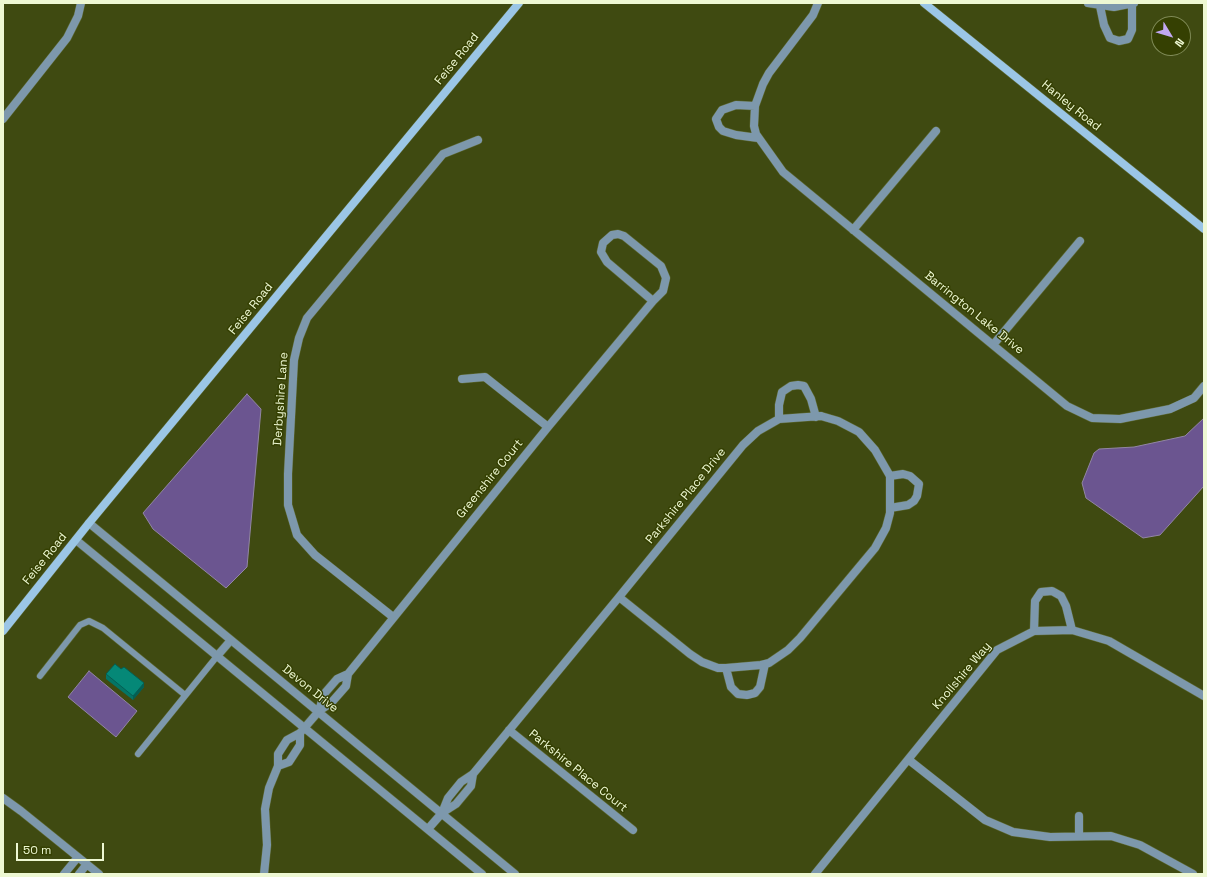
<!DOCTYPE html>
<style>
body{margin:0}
#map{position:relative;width:1207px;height:877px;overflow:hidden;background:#3f4a11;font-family:"Space Grotesk",sans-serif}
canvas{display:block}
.frame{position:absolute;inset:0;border:4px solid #eef8d3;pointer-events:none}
.north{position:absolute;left:1151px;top:16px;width:40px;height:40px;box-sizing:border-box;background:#354002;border:1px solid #7f8a56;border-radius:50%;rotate:128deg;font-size:11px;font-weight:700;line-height:16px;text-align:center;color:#eef8d3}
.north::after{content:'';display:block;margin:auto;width:14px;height:18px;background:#c2a8f2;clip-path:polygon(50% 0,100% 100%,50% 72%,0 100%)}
.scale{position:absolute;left:16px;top:843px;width:88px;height:18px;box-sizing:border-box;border:2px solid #eef8d3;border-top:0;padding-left:5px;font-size:12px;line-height:14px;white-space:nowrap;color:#eef8d3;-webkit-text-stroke:3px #354002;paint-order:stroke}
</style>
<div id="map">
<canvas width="1207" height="877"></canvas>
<div class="frame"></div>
<div class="north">N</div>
<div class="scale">50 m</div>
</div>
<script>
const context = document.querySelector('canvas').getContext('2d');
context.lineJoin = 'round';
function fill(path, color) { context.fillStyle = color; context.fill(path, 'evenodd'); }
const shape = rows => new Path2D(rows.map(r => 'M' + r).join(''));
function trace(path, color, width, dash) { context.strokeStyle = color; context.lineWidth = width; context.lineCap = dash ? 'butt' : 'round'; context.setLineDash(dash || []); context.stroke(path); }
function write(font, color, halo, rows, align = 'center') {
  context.font = font + ' "Space Grotesk",sans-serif'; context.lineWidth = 3; context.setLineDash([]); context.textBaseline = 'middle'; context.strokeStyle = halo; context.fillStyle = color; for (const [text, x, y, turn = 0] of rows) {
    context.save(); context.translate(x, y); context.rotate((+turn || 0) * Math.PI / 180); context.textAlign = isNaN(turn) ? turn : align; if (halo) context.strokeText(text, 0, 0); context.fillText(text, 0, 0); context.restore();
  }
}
const water = shape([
 [247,394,261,409,247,567,226,588,153,529,143,513,247,394],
 [1204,418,1204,486,1160,535,1143,538,1086,498,1082,483,1094,453,1099,449,1134,447,1185,436,1204,418],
 [89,671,137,711,116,737,68,697,89,671]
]);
const lane = shape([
 [40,676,80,625,89,621,103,628,185,695],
 [138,754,218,655]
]);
const street = shape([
 [818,3,813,15,769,73,763,84,755,106,754,126,756,134,783,172,1067,406,1092,418,1120,419,1170,409,1194,398,1204,386],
 [1088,3,1114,7,1134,3],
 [1100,6,1104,25,1110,38,1119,41,1128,39,1132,30,1132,4],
 [755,106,736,105,722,110,716,119,719,127,723,131,736,135,758,138],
 [3,119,67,38,78,16,81,3],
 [853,230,936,131],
 [993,345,1080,241],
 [462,379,485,377,548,427],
 [821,416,838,421,859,432,875,450,890,476,890,513,886,528,875,548,800,638,788,650,769,663,761,665,726,668,718,668,702,662,690,654,619,597,743,445,758,431,779,419,821,416],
 [779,419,779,405,782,392,791,386,798,385,804,386,811,399,816,417],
 [890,476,903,474,910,476,919,484,917,496,914,501,908,505,890,508],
 [89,523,515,874],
 [76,540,482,874],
 [393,617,315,555,297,535,288,505,288,474,294,360,299,338,307,318,443,154,478,140],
 [1034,631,1035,601,1041,592,1052,591,1061,596,1066,606,1072,630],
 [218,655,231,640],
 [726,668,731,687,738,694,747,695,755,693,760,687,765,664],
 [319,711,324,694,337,679,348,674,548,427,653,301,607,262,601,252,603,243,612,235,618,234,624,236,661,266,666,278,663,291,653,301],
 [509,730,633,830],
 [909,760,985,820,1013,832,1050,837,1111,836,1140,845,1193,874],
 [278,766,289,762,300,745,300,733],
 [3,798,21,811,99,874],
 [442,813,456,804,471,786,473,774],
 [428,829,442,813,448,798,461,782,473,774,619,597],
 [1079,836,1079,816],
 [64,874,78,857],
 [79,874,87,864],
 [264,874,267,845,265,809,269,788,278,766,278,754,287,740,300,733,319,711,331,703,346,686,348,674],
 [815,874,997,650,1034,631,1072,630,1109,641,1204,696]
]);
const secondary = shape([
 [924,3,1204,229],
 [3,631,89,523,519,3]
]);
const wall = shape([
 [121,669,144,687,133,700,106,679,106,674]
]);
const shadedWall = shape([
 [144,683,144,687,133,700,133,696]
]);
const building = shape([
 [115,664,121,669,124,667,144,683,133,696,106,674,115,664]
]);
const streetNames = [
 ["Feise Road",457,59,-51],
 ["Hanley Road",1071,106,39],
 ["Feise Road",251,309,-51],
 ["Barrington Lake Drive",974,313,39],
 ["Derbyshire Lane",281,399,-86],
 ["Greenshire Court",490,479,-51],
 ["Parkshire Place Drive",686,496,-51],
 ["Feise Road",45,559,-51],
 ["Knollshire Way",962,676,-50],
 ["Devon Drive",310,689,39],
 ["Parkshire Place Court",578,771,39]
];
fill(water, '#6b5590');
trace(water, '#9286a4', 1);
trace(lane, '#5e6934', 7);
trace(street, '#5e6934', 9);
trace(secondary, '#5e6934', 9);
trace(lane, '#7d98ac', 6);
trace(street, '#7d98ac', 8);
trace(secondary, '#9bc6e6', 8);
fill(wall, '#047566');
fill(shadedWall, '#045f53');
fill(building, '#058877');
trace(building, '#045f53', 1);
write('12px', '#eef8d3', '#354002', streetNames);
</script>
